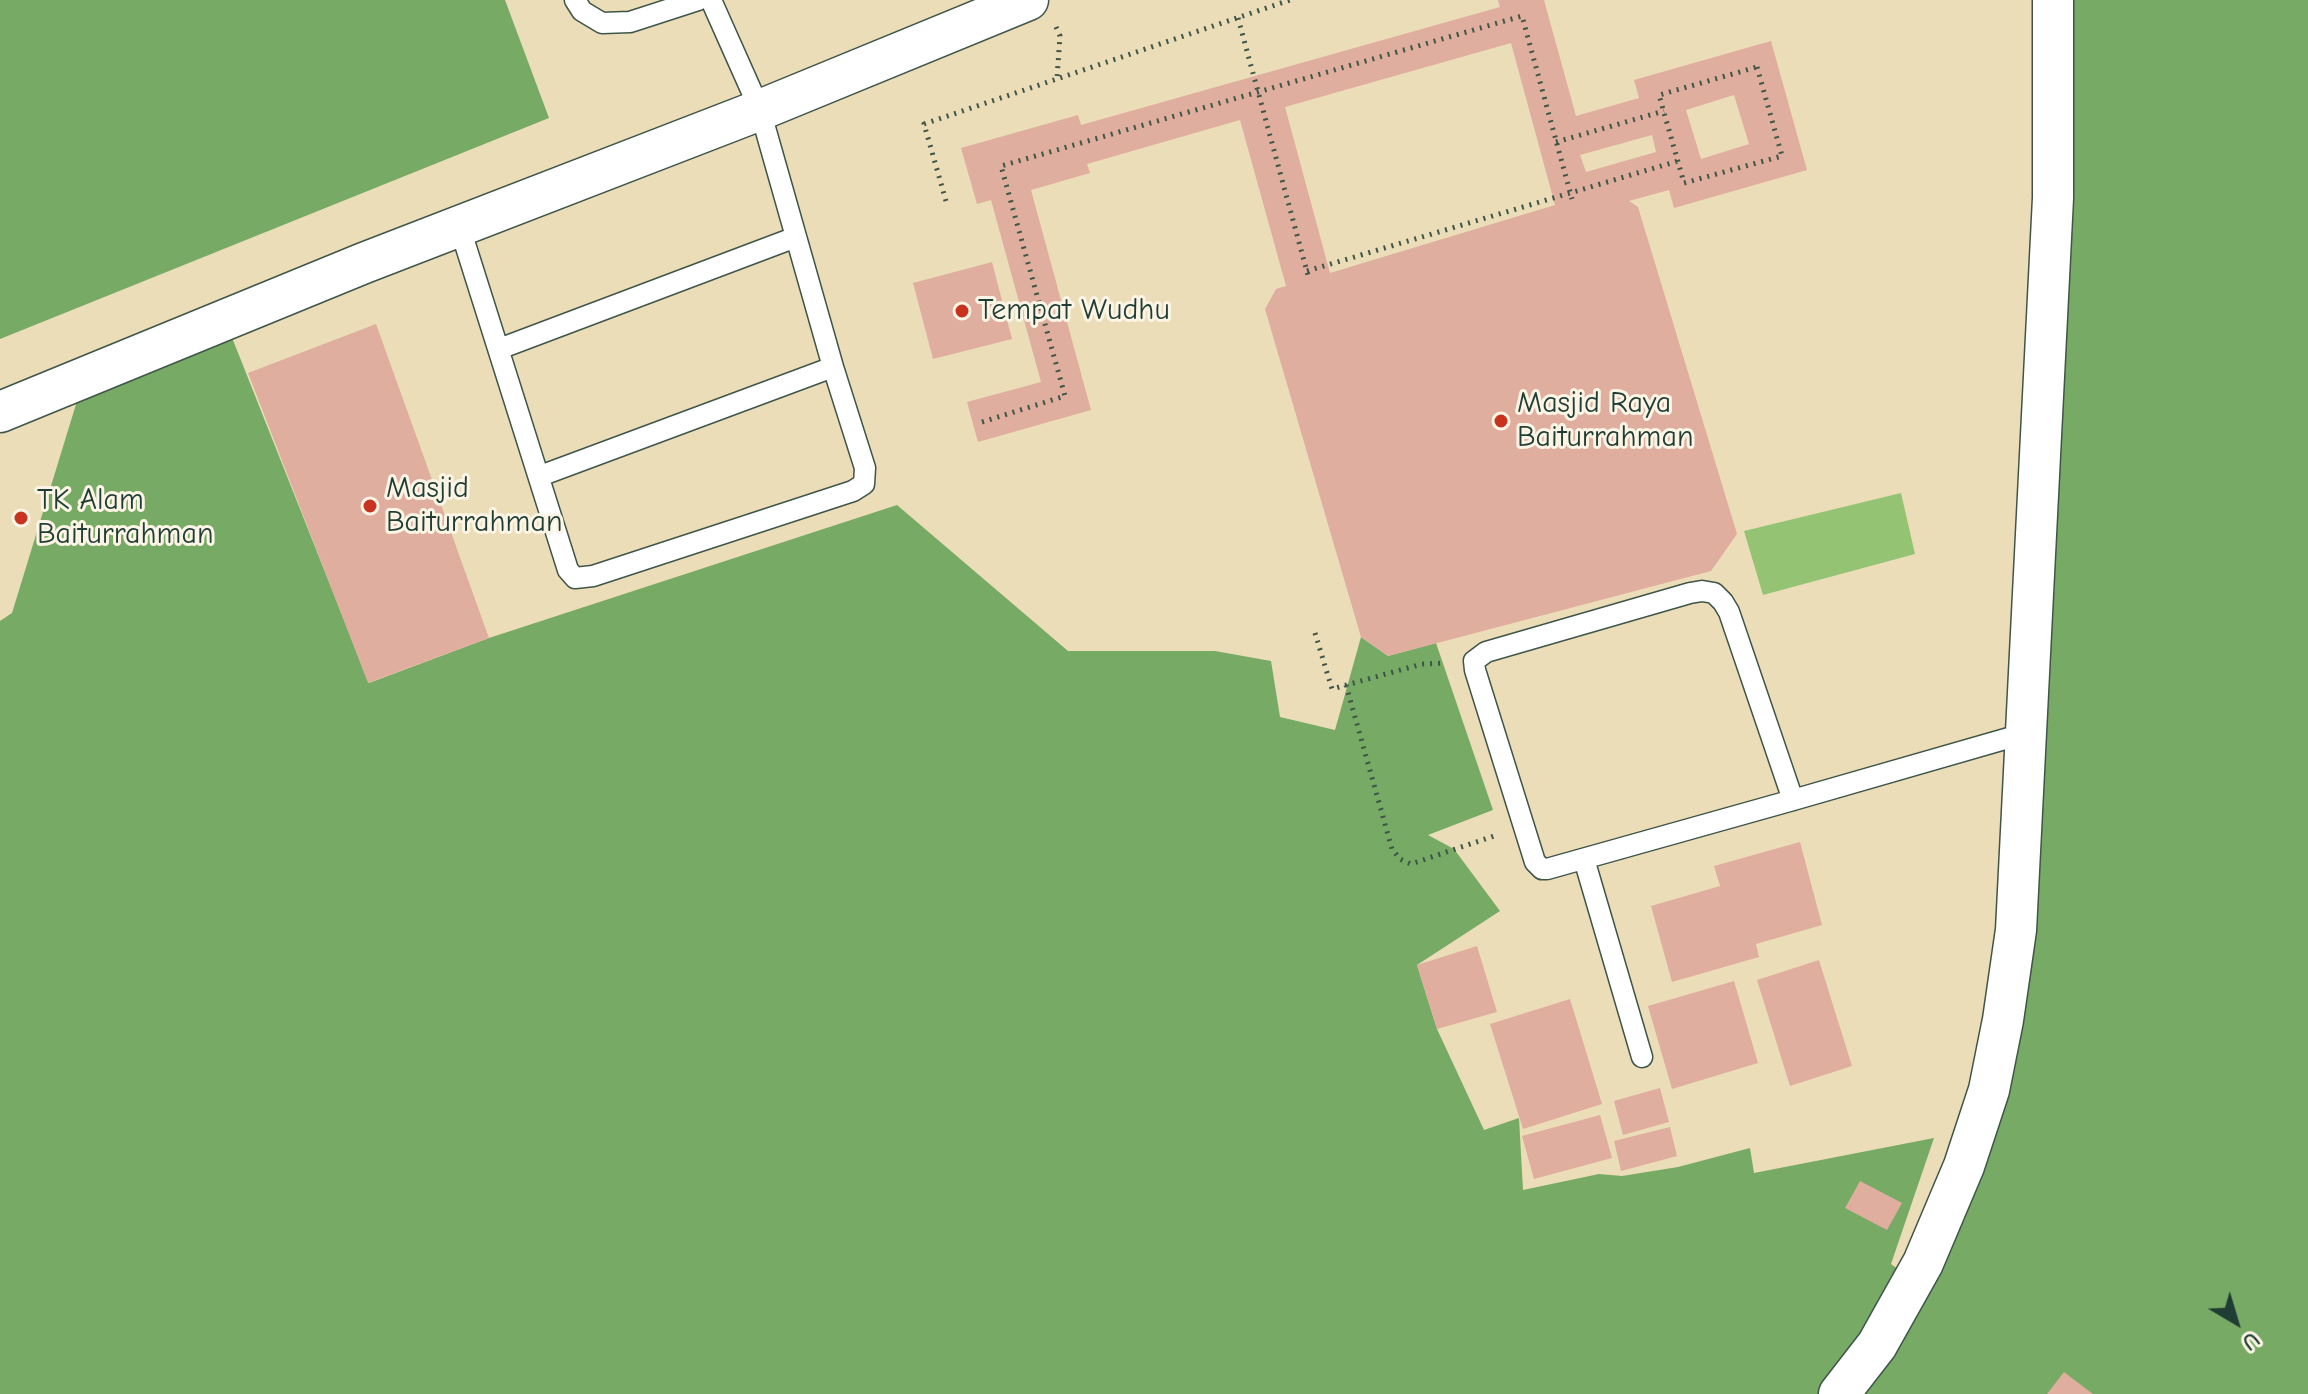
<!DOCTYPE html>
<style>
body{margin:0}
#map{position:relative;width:2308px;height:1394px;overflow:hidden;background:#ecddb9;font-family:"Comic Neue",sans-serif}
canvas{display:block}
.north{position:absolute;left:2196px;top:1282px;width:80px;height:80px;-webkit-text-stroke:6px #fcf5e5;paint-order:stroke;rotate:142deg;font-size:22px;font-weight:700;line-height:32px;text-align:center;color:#1f3d34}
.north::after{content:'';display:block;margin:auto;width:28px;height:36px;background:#1f3d34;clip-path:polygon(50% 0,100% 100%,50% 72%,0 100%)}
</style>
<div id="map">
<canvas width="2308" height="1394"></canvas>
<div class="north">U</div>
</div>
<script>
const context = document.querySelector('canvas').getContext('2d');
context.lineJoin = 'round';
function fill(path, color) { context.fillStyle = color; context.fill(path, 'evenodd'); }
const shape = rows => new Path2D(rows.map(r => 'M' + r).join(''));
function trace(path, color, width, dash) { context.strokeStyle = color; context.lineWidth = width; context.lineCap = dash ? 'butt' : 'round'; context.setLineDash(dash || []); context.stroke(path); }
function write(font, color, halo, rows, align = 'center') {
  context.font = font + ' "Comic Neue",sans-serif'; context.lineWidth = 6; context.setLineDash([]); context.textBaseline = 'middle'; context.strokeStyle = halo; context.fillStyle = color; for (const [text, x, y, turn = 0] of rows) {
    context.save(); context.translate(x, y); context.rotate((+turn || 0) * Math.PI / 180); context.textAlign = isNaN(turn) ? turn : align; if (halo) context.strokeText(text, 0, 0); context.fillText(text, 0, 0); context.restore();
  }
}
const green = shape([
 [1901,493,1915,554,1763,595,1744,531]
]);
const forest = shape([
 [0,0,505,0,549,118,0,339],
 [2069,0,2308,0,2308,1394,0,1394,0,621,12,613,81,388,225,320,369,683,489,638,897,505,1068,651,1215,651,1271,661,1280,717,1335,730,1361,637,1388,656,1436,643,1493,810,1428,835,1454,849,1500,911,1417,965,1437,1029,1484,1130,1519,1118,1523,1190,1599,1174,1622,1176,1678,1167,1750,1148,1754,1173,1934,1138,1891,1264,1929,1292,2032,928,2074,201]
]);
const building = shape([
 [1498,0,1544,0,1576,116,1639,98,1634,80,1771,41,1807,170,1674,208,1669,190,1629,201,1638,207,1737,534,1711,571,1388,656,1361,637,1265,309,1276,289,1286,286,1240,120,1087,164,1090,173,1031,190,1091,410,978,442,967,402,1041,382,991,200,977,204,961,148,1078,115,1081,125,1500,7],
 [1511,43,1555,205,1330,273,1285,107],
 [1734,95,1749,144,1701,159,1686,110],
 [1652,135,1656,152,1586,172,1580,155],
 [992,262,1012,339,933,359,913,283],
 [376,324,489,638,368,683,248,373],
 [1800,842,1822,925,1756,944,1759,957,1672,982,1651,906,1720,886,1714,866],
 [1477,946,1497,1012,1437,1029,1417,965],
 [1819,960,1852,1066,1790,1086,1757,980],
 [1734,981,1758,1063,1672,1089,1648,1006],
 [1570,999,1602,1104,1523,1129,1490,1024],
 [1660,1088,1669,1122,1623,1135,1614,1101],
 [1600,1115,1612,1158,1534,1179,1522,1136],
 [1670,1127,1677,1156,1621,1171,1614,1141],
 [1860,1181,1902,1203,1887,1230,1845,1208],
 [2064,1372,2093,1394,2047,1394]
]);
const path = shape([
 [1238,18,1309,279],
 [1056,27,1060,36,1057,78],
 [1757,67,1782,156,1684,183,1659,95,1757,67],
 [1556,142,1664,111],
 [946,201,924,124,1290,0],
 [1307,271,1678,161],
 [982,422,1065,396,1001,166,1522,16,1572,199],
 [1315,633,1332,689,1422,664,1445,663],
 [1346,685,1392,849,1400,859,1411,864,1494,836]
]);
const lane = shape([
 [575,0,582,11,602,23,630,22,698,0],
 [459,225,568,570,575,578,593,576,853,491,864,484,865,468,833,367,760,110,711,0],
 [499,349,796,237],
 [540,476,833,367],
 [1793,800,1729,612,1723,602,1714,593,1702,591,1690,593,1486,652,1474,661,1475,670,1535,862,1542,869,1547,869,1793,800,2026,733],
 [1584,859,1642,1057]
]);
const street = shape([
 [0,412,364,263,760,110,1028,0],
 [1839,1394,1877,1345,1923,1263,1964,1166,1989,1090,2003,1020,2016,930,2053,198,2053,0]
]);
const markers = [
 [962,311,8,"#c8321e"],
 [1501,421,8,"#c8321e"],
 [370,506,8,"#c8321e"],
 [21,518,8,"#c8321e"]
];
const poiNames = [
 ["Tempat Wudhu",978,311],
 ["Masjid Raya",1517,404],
 ["Baiturrahman",1517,438],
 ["Masjid",386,489],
 ["Baiturrahman",386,523],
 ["TK Alam",37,501],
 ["Baiturrahman",37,535]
];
fill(green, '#94c473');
fill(forest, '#77aa65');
fill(building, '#dfae9f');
trace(lane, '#3e5548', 23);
trace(street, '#3e5548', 43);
trace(path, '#3e5548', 5, [2, 6]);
trace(lane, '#fff', 20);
trace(street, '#fff', 40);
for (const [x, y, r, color] of markers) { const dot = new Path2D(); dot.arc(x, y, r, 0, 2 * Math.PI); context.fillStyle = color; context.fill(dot); trace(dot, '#fcf5e5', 3); }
write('30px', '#1f3d34', '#fcf5e5', poiNames, 'left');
</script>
